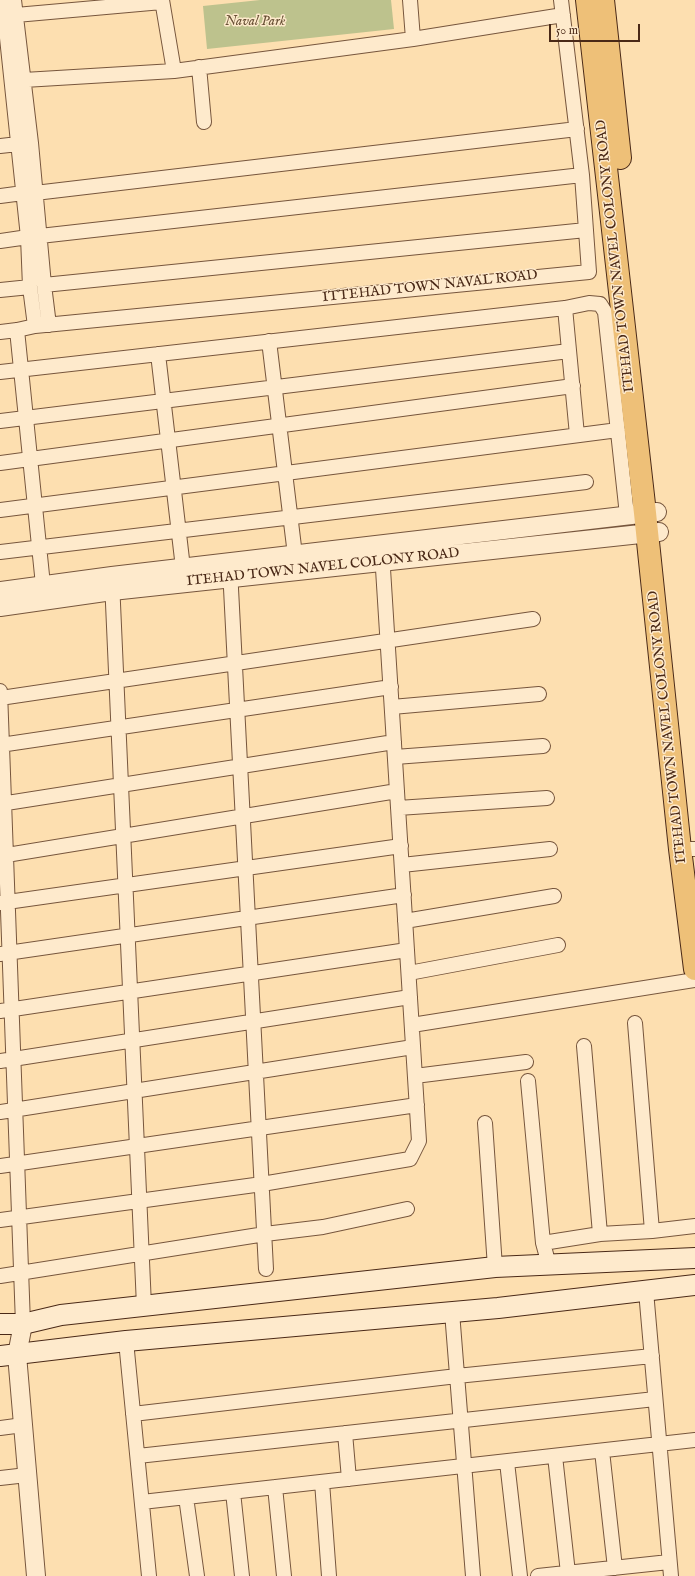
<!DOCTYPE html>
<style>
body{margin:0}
#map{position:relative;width:695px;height:1576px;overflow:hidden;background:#fddfb0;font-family:"IM FELL English",serif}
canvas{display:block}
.scale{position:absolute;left:549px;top:24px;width:91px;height:18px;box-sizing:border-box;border:2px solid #4a2917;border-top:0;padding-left:5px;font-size:12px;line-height:14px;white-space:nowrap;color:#4a2917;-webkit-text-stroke:3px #feeacc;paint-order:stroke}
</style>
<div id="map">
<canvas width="695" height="1576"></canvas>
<div class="scale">50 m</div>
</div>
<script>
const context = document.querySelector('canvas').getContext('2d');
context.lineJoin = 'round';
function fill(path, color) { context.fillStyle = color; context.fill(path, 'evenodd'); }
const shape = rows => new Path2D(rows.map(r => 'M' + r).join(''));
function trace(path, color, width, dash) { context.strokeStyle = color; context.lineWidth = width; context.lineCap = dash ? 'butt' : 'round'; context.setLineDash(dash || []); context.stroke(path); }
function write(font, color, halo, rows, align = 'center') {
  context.font = font + ' "IM FELL English",serif'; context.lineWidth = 3; context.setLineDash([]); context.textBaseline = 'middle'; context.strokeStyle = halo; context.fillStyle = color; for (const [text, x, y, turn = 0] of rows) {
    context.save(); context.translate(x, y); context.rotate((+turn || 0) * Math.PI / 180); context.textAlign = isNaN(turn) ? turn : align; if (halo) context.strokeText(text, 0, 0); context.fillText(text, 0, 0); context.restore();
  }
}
const green = shape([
 [260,0,391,0,394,29,207,49,203,6]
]);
const minor = shape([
 [3,0,28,237,30,287,35,326],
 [14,0,31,143,44,285,49,325],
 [162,0,174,71],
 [410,0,413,39],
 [16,15,162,2],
 [199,67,204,122],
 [24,80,174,71,413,39,563,15],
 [0,146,18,144],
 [35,193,577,129],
 [0,196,23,193],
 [40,236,582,175],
 [0,241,28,237],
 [44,285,586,230],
 [0,290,30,287],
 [565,308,577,435],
 [17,330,43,585],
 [0,332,17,330,35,326,589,272,582,175,561,0],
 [269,341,295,555],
 [158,354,183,568],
 [0,372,565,308,589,303,600,304,605,312,627,515],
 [0,421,569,351],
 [0,463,573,386],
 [0,510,618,430],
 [0,552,586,482],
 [230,569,266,1269],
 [112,581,144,1306],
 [0,691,23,1324],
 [0,698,533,619],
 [392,707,539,694],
 [0,745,391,687],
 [395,757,543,746],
 [0,804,394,742],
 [398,808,547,798],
 [680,849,695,849],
 [0,856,397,791],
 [402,865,550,849],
 [0,903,401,846],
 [405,921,554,896],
 [0,954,404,895],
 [409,973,558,945],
 [0,1011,407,950],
 [635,1023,652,1231],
 [412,1025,695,980],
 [584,1046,600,1234],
 [0,1061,410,997],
 [415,1076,526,1062],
 [528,1081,543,1243],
 [0,1112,413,1047],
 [485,1123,495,1267],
 [0,1166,417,1105],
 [0,1220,262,1184,410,1159,419,1141,382,553],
 [549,1265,543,1243,600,1234,652,1231,695,1226],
 [0,1276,265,1234,323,1227,407,1209],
 [646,1291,671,1576],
 [452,1312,473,1576],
 [126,1341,149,1576],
 [133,1414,457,1376,652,1356],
 [0,1428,23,1425],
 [345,1433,349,1479],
 [602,1451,615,1568],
 [138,1456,655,1399],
 [555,1456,568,1573],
 [507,1462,520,1576],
 [0,1478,27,1475],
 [322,1482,329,1576],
 [275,1487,284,1576],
 [233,1492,242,1576],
 [186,1497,197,1576],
 [142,1502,695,1440],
 [538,1576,669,1562]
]);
const tertiary = shape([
 [0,591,112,576,657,512],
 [0,607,112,591,659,532],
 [23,1324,17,1355,36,1576]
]);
const secondary = shape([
 [0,1324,23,1324,61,1315,495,1267,695,1258],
 [0,1356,126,1341,498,1308,695,1285]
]);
const primary = shape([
 [587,0,645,513,680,849,695,969],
 [603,0,620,158]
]);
const parkNames = [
 ["Naval Park",255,22]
];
const streetNames = [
 ["ITEHAD TOWN NAVEL COLONY ROAD",616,256,-96],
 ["ITTEHAD TOWN NAVAL ROAD",430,287,-6],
 ["ITEHAD TOWN NAVEL COLONY ROAD",323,568,-6],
 ["ITEHAD TOWN NAVEL COLONY ROAD",668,727,-96]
];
fill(green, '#bdc28d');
trace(minor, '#77563d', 16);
trace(tertiary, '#77563d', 20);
trace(secondary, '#4a2917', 22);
trace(primary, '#4a2917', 24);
trace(minor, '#feeacc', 14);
trace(tertiary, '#feeacc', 18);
trace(secondary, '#feeacc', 20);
trace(primary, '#eec078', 22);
write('italic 14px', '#674f34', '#feeacc', parkNames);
write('14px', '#4a2917', '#feeacc', streetNames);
</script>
